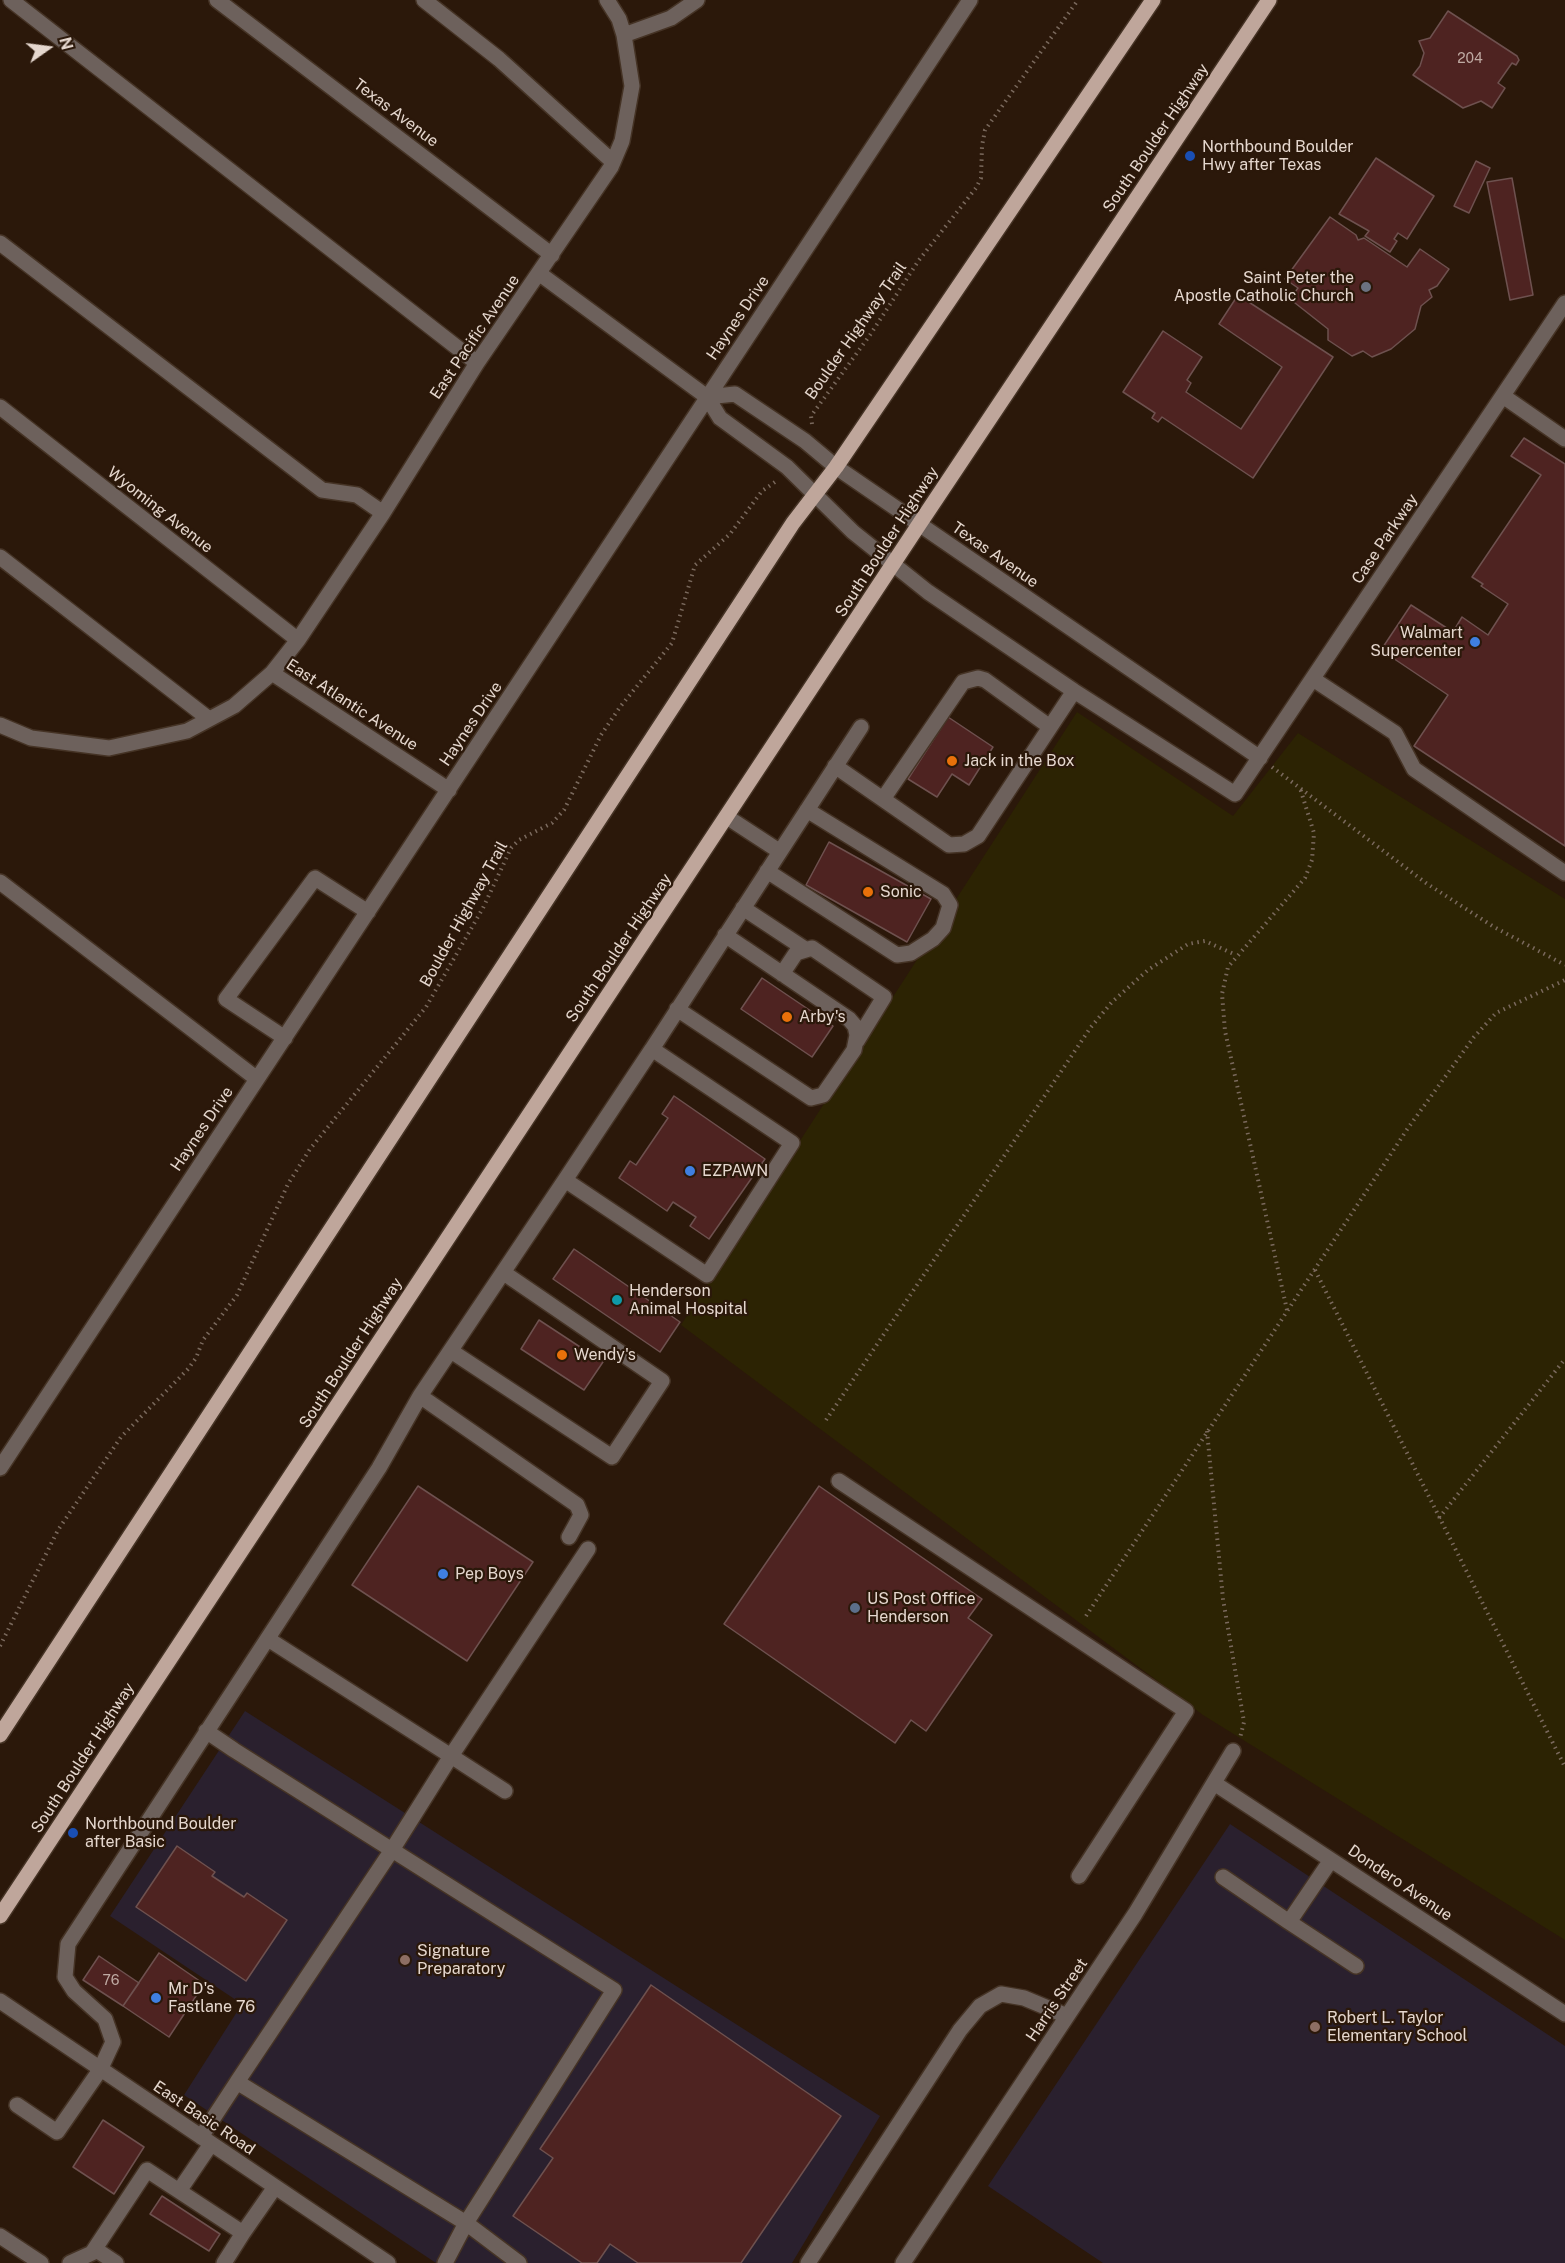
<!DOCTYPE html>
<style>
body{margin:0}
#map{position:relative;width:1565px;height:2263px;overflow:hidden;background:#2b180a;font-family:"Public Sans",sans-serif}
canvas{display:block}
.north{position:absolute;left:18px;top:18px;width:60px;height:60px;-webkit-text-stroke:4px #2b180a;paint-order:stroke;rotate:76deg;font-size:16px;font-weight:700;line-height:24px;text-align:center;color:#e5d7ce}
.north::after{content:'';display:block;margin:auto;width:21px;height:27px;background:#e5d7ce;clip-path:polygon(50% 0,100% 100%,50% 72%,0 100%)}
</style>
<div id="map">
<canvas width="1565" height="2263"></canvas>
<div class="north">N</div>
</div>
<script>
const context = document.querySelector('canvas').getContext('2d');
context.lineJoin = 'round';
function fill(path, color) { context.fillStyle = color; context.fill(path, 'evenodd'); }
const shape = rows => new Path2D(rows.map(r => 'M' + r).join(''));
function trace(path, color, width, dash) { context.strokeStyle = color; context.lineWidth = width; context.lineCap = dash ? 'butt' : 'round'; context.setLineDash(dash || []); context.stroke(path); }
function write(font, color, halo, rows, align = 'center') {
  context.font = font + ' "Public Sans",sans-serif'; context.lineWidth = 4.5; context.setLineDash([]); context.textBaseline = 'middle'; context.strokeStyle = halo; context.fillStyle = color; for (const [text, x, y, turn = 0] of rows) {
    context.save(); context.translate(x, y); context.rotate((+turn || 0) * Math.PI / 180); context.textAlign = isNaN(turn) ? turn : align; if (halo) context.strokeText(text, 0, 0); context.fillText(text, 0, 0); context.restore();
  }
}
const education = shape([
 [245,1711,880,2116,792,2263,436,2263,184,2095,242,2004,110,1916],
 [1230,1824,1565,2046,1565,2263,1103,2263,988,2186]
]);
const sand = shape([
 [1077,712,1233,816,1298,733,1565,899,1565,1940,1203,1715,681,1325]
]);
const building = shape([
 [1448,11,1517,56,1519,60,1516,65,1512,63,1498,83,1505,88,1492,108,1481,101,1463,108,1413,75,1420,66,1424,53,1419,41,1430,38,1448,11],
 [1376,158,1434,196,1407,239,1398,233,1394,239,1397,241,1390,252,1365,236,1369,231,1339,214,1376,158],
 [1476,161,1490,168,1469,213,1454,206,1476,161],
 [1512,178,1533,295,1510,300,1487,182,1512,178],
 [1330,217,1356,235,1358,240,1364,238,1407,267,1420,249,1449,269,1437,286,1429,290,1432,297,1421,306,1415,329,1391,349,1372,357,1363,351,1352,356,1328,340,1328,329,1290,299,1298,288,1285,279,1330,217],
 [1238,295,1333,357,1253,478,1162,417,1158,422,1152,418,1155,413,1123,392,1163,331,1202,357,1187,380,1191,383,1186,392,1241,429,1282,367,1219,324,1238,295],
 [1524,438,1565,464,1565,846,1414,746,1448,695,1381,650,1411,605,1453,632,1462,617,1488,635,1508,604,1481,586,1483,584,1472,577,1541,475,1511,456,1524,438],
 [948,717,993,747,969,785,952,774,937,797,908,779,948,717],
 [829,842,931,899,907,942,806,885,829,842],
 [762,978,833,1026,812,1057,741,1009,762,978],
 [674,1096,765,1159,709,1239,690,1226,696,1217,673,1202,667,1211,619,1178,630,1161,636,1165,668,1118,662,1114,674,1096],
 [574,1249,680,1322,660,1352,553,1279,574,1249],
 [539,1320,603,1362,584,1390,521,1349,539,1320],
 [418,1486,533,1562,467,1661,352,1585,418,1486],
 [819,1486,982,1599,968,1618,992,1635,926,1731,911,1720,895,1743,724,1624,819,1486],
 [177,1846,215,1872,212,1876,244,1897,247,1893,287,1920,246,1981,136,1907,177,1846],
 [159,1953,204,1984,169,2037,123,2006,159,1953],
 [99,1956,139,1983,123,2006,83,1980,99,1956],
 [651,1985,841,2116,741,2263,638,2263,610,2244,597,2263,582,2263,513,2216,553,2158,540,2149,651,1985],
 [103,2120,144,2147,114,2194,73,2167,103,2120],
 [162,2196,220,2234,209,2251,150,2214,162,2196]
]);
const path = shape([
 [812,424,811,416,870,335,919,260,976,188,981,178,982,146,985,130,1078,0],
 [1272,767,1426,883,1494,927,1565,965],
 [1315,1270,1565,1767],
 [1287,1310,1225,1031,1222,994,1228,967,1305,878,1312,860,1314,833,1300,788],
 [826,1420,1091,1027,1112,1002,1148,970,1188,944,1205,941,1236,955],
 [1207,1431,1223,1599,1244,1722,1240,1738],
 [1439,1518,1565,1359],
 [1086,1616,1408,1128,1474,1037,1496,1013,1565,980],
 [0,1646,58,1530,121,1437,188,1369,196,1358,203,1340,237,1295,288,1184,310,1149,426,1007,483,908,511,848,519,840,552,823,564,810,601,735,620,707,672,643,695,565,730,534,762,491,778,480]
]);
const minor = shape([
 [11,0,477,363],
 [217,0,552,255],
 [424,0,499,59,613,162],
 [624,35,671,18,697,0],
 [0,243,322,490,357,495,383,513],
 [540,274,707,397,720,418,787,467,853,532,928,592,1074,691,1235,794,1565,303],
 [1503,396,1565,439],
 [707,397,735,394,805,441,836,467,1260,758],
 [0,407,298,640],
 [0,557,209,719],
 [272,673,449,790],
 [1313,679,1395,733,1414,769,1565,873],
 [0,725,31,738,109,748,187,731,234,706,272,673,298,640,383,513,477,363,611,167,622,141,632,86,624,35,619,19,607,0],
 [835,766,949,845,964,844,978,836,1074,691],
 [883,799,963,682,978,678,985,680,1050,727],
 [727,817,779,851],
 [767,871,897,955,911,953,933,939,943,928,950,905,943,894,807,810],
 [0,882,257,1079],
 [743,908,805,949],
 [782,974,796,953,812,948,884,997,857,1041],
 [677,1009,811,1098,823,1095,854,1050,857,1035,855,1026,849,1019,725,935],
 [285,1038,226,999,315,878,368,912],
 [652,1049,861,727],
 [451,1351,612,1457,662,1381,504,1273],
 [420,1396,565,1180,707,1275,792,1143,652,1049,565,1180],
 [0,1468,970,0],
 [839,1481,1186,1711,1079,1876],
 [206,1731,234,1750,392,1850,614,1990,466,2223,237,2082,392,1850,451,1756,268,1639],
 [1214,1783,1565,2014],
 [505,1791,451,1756,588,1549],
 [1331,1860,1289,1922,1356,1966],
 [1223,1877,1289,1922],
 [0,2001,388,2263],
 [17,2105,57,2132,100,2070,113,2042,105,2019,74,1991,65,1977,68,1944,379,1468,420,1396,577,1505,581,1515,569,1537],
 [201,2137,237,2082],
 [179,2191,243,2233,224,2263],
 [243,2233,275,2187],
 [0,2236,41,2263],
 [95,2249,116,2263],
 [70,2263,92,2253,147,2170,179,2191,211,2144],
 [445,2263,466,2223,519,2263],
 [808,2263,960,2030,980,2006,1001,1994,1024,1998,1067,2016],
 [903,2263,1135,1914,1233,1751]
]);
const major = shape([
 [0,1735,793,523,836,467,1153,0],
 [0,1916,920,523,1269,0]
]);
const markers = [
 [1190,156,6,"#1a4fb4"],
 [1366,287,6,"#6b7280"],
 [1475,642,6,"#3f7fe0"],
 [952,761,6,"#e8710a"],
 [868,892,6,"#e8710a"],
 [787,1017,6,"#e8710a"],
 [690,1171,6,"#3f7fe0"],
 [617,1300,6,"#0f9aa8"],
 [562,1355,6,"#e8710a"],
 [443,1574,6,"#3f7fe0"],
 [855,1608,6,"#5c6f8a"],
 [73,1833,6,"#1a4fb4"],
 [405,1960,6,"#8d6e63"],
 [156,1998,6,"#3f7fe0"],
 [1315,2027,6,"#8d6e63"]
];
const numberNames = [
 ["204",1470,59],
 ["76",111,1981]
];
const streetNames = [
 ["Texas Avenue",396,113,37],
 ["South Boulder Highway",1156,138,-56],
 ["Haynes Drive",738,318,-56],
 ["Boulder Highway Trail",856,331,-55],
 ["East Pacific Avenue",475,337,-56],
 ["Wyoming Avenue",160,510,38],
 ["Case Parkway",1385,539,-56],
 ["South Boulder Highway",887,542,-57],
 ["Texas Avenue",995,555,35],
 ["East Atlantic Avenue",352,705,33],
 ["Haynes Drive",471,724,-56],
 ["Boulder Highway Trail",464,914,-61],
 ["South Boulder Highway",619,948,-56],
 ["Haynes Drive",202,1129,-56],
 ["South Boulder Highway",351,1353,-57],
 ["South Boulder Highway",83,1758,-57],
 ["Dondero Avenue",1400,1883,34],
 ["Harris Street",1057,2000,-56],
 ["East Basic Road",204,2118,34]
];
const poiNames = [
 ["Northbound Boulder",1202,147],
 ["Hwy after Texas",1202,165],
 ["Saint Peter the",1354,278,"right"],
 ["Apostle Catholic Church",1354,296,"right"],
 ["Walmart",1463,633,"right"],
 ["Supercenter",1463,651,"right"],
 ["Jack in the Box",964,761],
 ["Sonic",880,892],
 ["Arby's",799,1017],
 ["EZPAWN",702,1171],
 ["Henderson",629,1291],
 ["Animal Hospital",629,1309],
 ["Wendy's",574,1355],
 ["Pep Boys",455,1574],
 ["US Post Office",867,1599],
 ["Henderson",867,1617],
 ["Northbound Boulder",85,1824],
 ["after Basic",85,1842],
 ["Signature",417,1951],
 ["Preparatory",417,1969],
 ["Mr D's",168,1989],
 ["Fastlane 76",168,2007],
 ["Robert L. Taylor",1327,2018],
 ["Elementary School",1327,2036]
];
fill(education, '#2a202e');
fill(sand, '#2c2303');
fill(building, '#4e2321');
trace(building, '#6e514f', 1.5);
trace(minor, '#453325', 18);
trace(major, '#453325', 18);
trace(path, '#7a695d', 4, [1.5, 4.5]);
trace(minor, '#6d615c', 15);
trace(major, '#bfa69b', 15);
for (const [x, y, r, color] of markers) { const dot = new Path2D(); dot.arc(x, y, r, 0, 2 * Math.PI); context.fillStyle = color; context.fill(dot); trace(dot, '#2b180a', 2); }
write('14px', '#bfaaa3', null, numberNames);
write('16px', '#e5d7ce', '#2b180a', streetNames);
write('16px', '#e5d7ce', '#2b180a', poiNames, 'left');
</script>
